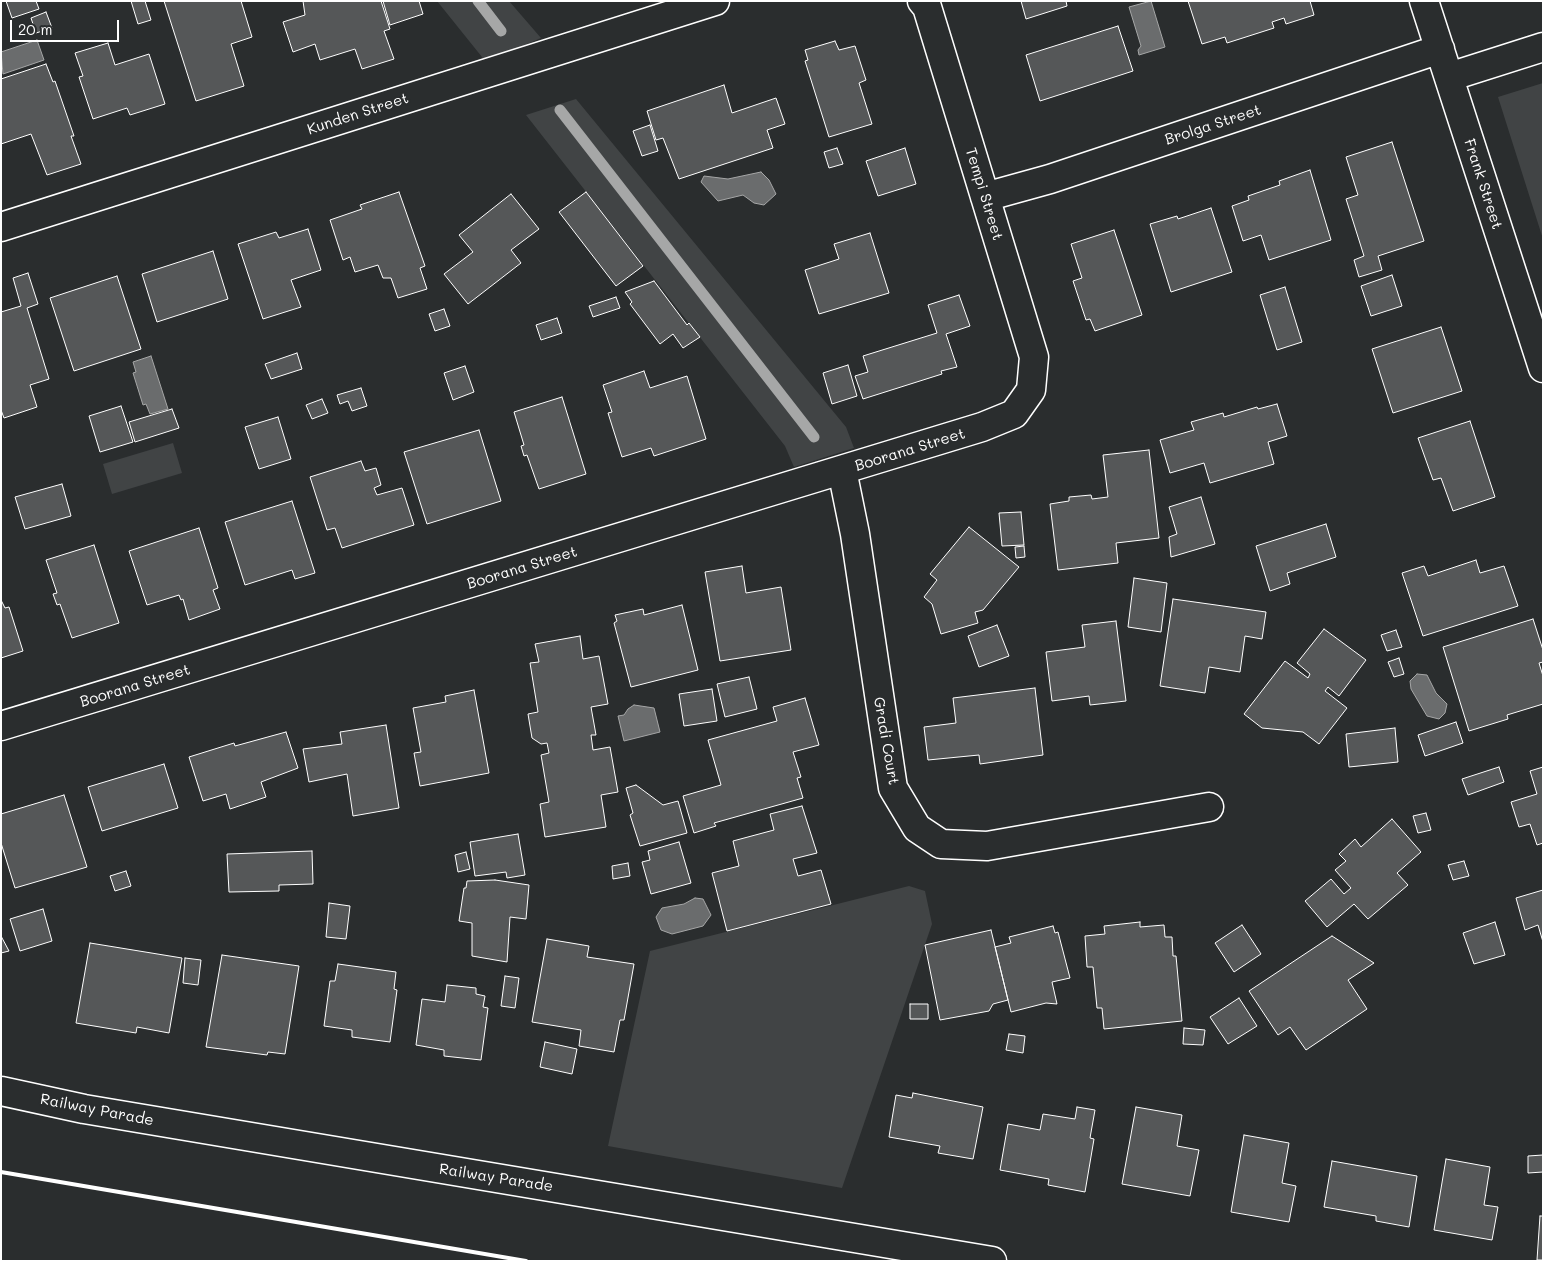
<!DOCTYPE html>
<style>
body{margin:0}
#map{position:relative;width:1544px;height:1262px;overflow:hidden;background:#2a2d2e;font-family:Mali,sans-serif}
canvas{display:block}
.frame{position:absolute;inset:0;border:2px solid #fff;pointer-events:none}
.scale{position:absolute;left:10px;top:20px;width:109px;height:22px;box-sizing:border-box;border:2px solid #fff;border-top:0;padding-left:6px;font-size:15px;line-height:18px;white-space:nowrap;color:#fff;-webkit-text-stroke:4px #2a2d2e;paint-order:stroke}
</style>
<div id="map">
<canvas width="1544" height="1262"></canvas>
<div class="frame"></div>
<div class="scale">20 m</div>
</div>
<script>
const context = document.querySelector('canvas').getContext('2d');
context.lineJoin = 'round';
function fill(path, color) { context.fillStyle = color; context.fill(path, 'evenodd'); }
const shape = rows => new Path2D(rows.map(r => 'M' + r).join(''));
function trace(path, color, width, dash) { context.strokeStyle = color; context.lineWidth = width; context.lineCap = dash ? 'butt' : 'round'; context.setLineDash(dash || []); context.stroke(path); }
function write(font, color, halo, rows, align = 'center') {
  context.font = font + ' Mali,sans-serif'; context.lineWidth = 4; context.setLineDash([]); context.textBaseline = 'middle'; context.strokeStyle = halo; context.fillStyle = color; for (const [text, x, y, turn = 0] of rows) {
    context.save(); context.translate(x, y); context.rotate((+turn || 0) * Math.PI / 180); context.textAlign = isNaN(turn) ? turn : align; if (halo) context.strokeText(text, 0, 0); context.fillText(text, 0, 0); context.restore();
  }
}
const green = shape([
 [437,1,509,1,541,38,486,62],
 [1543,83,1543,239,1498,97],
 [576,99,846,427,854,448,794,467,785,446,526,115],
 [173,443,182,473,112,494,103,464],
 [909,886,925,891,932,924,842,1188,608,1146,650,951]
]);
const water = shape([
 [1151,1,1165,47,1139,55,1138,50,1141,46,1129,7,1151,1],
 [37,40,44,60,3,74,1,52,37,40],
 [761,172,769,180,776,194,764,205,754,203,743,195,718,201,701,182,704,176,728,179,761,172],
 [151,356,168,409,150,414,146,404,143,405,133,373,136,372,133,362,151,356],
 [1417,674,1427,675,1436,693,1447,704,1445,713,1439,719,1427,716,1411,689,1410,681,1417,674],
 [634,705,654,708,660,732,624,741,618,716,624,715,628,709,634,705],
 [695,898,703,899,711,915,703,926,672,934,661,930,656,917,662,908,684,904,695,898]
]);
const stream = shape([
 [478,1,501,31],
 [560,110,814,437]
]);
const building = shape([
 [6,1,36,1,39,9,12,18,6,1],
 [131,1,145,1,151,20,138,24,131,1],
 [164,1,241,1,252,37,231,44,244,86,196,101,164,1],
 [303,1,381,1,390,29,384,31,394,59,362,69,355,49,320,60,315,44,293,52,283,22,305,15,303,1],
 [383,1,419,1,423,14,390,25,383,1],
 [1021,1,1066,1,1067,6,1026,19,1021,1],
 [1188,1,1310,1,1314,15,1286,24,1284,18,1272,22,1274,28,1227,43,1225,37,1202,44,1188,1],
 [46,12,52,28,36,33,31,18,46,12],
 [1118,26,1133,71,1040,101,1026,55,1118,26],
 [835,41,839,50,855,46,866,80,859,83,872,124,829,137,805,61,808,60,805,50,835,41],
 [108,43,115,65,149,54,165,104,130,115,127,108,93,119,79,77,83,76,75,53,108,43],
 [46,64,53,82,55,81,74,136,71,136,81,164,47,175,31,134,1,144,1,79,46,64],
 [724,85,732,113,776,98,785,124,767,130,773,148,679,179,663,138,656,140,647,111,724,85],
 [650,125,658,151,642,156,633,131,650,125],
 [1392,142,1424,241,1378,256,1382,270,1359,277,1354,260,1364,256,1346,199,1358,195,1346,157,1392,142],
 [837,148,843,164,829,168,824,152,837,148],
 [905,148,916,184,878,196,866,161,905,148],
 [1310,170,1331,240,1269,260,1261,235,1243,241,1232,206,1249,200,1248,196,1280,185,1279,181,1310,170],
 [399,192,425,266,420,268,427,289,398,298,391,278,383,278,378,265,355,272,350,257,343,260,330,220,362,209,360,205,399,192],
 [586,192,643,266,616,286,559,212,586,192],
 [511,194,539,229,511,250,521,263,468,304,444,274,473,252,459,235,511,194],
 [1211,208,1232,272,1171,292,1150,224,1177,216,1178,219,1211,208],
 [308,229,321,270,291,280,301,307,263,319,238,244,276,232,279,238,308,229],
 [1114,230,1142,315,1095,331,1090,319,1086,320,1073,281,1082,278,1071,244,1114,230],
 [870,233,889,293,819,314,805,270,839,259,834,244,870,233],
 [213,251,228,299,157,322,142,274,213,251],
 [28,273,38,304,27,308,49,379,30,385,37,407,4,418,1,410,1,312,21,306,13,278,28,273],
 [1392,275,1402,306,1371,316,1361,286,1392,275],
 [117,276,141,349,74,371,50,298,117,276],
 [654,281,687,325,689,323,700,337,683,348,673,334,660,344,630,304,632,302,625,292,654,281],
 [1285,287,1302,342,1277,350,1260,295,1285,287],
 [959,295,970,326,946,334,957,367,941,371,942,374,863,399,855,376,868,372,863,356,937,333,928,305,959,295],
 [616,297,620,308,593,317,589,306,616,297],
 [444,309,450,326,435,331,429,314,444,309],
 [557,318,562,333,541,340,536,325,557,318],
 [1441,327,1462,391,1393,413,1372,349,1441,327],
 [297,353,302,369,271,379,265,364,297,353],
 [848,365,857,396,832,404,823,373,848,365],
 [465,366,474,392,453,400,444,373,465,366],
 [644,371,650,388,687,376,706,439,654,456,651,448,622,457,608,413,612,412,603,385,644,371],
 [361,388,367,406,352,411,348,401,340,404,337,395,361,388],
 [562,397,586,474,539,489,527,455,524,456,521,446,524,445,514,412,562,397],
 [322,399,328,413,312,419,306,405,322,399],
 [1277,404,1287,436,1268,442,1274,464,1210,483,1204,463,1170,473,1160,440,1194,430,1191,422,1223,413,1224,417,1257,407,1258,409,1277,404],
 [121,406,133,442,100,452,89,416,121,406],
 [172,409,179,428,135,442,129,422,172,409],
 [278,417,291,459,259,469,245,427,278,417],
 [1470,421,1495,497,1453,511,1441,478,1433,480,1418,438,1470,421],
 [479,430,501,501,427,524,404,452,479,430],
 [1149,450,1159,538,1116,543,1118,563,1058,570,1050,504,1069,501,1069,497,1091,495,1092,499,1108,497,1103,455,1149,450],
 [361,461,365,471,376,468,381,485,374,488,377,495,402,488,414,525,342,548,335,528,327,530,310,477,361,461],
 [62,484,71,516,25,529,15,497,62,484],
 [1201,497,1215,544,1171,557,1169,537,1177,534,1169,507,1201,497],
 [292,501,315,573,295,579,292,570,245,585,225,522,292,501],
 [1021,512,1024,545,1002,546,999,513,1021,512],
 [1326,524,1336,557,1287,573,1290,584,1270,591,1256,546,1326,524],
 [969,527,1019,567,983,610,975,612,978,623,941,634,932,604,924,597,937,580,930,574,969,527],
 [199,528,218,588,213,590,220,609,189,620,183,599,181,600,179,595,147,605,129,551,199,528],
 [94,545,119,623,72,638,60,604,57,605,53,594,57,593,46,560,94,545],
 [1024,546,1025,557,1016,558,1015,547,1024,546],
 [1476,560,1480,573,1504,566,1518,606,1423,636,1402,573,1424,566,1428,576,1476,560],
 [742,566,746,593,781,587,791,650,720,661,705,572,742,566],
 [1134,578,1167,583,1161,632,1128,627,1134,578],
 [1173,599,1266,612,1262,639,1245,636,1240,672,1209,667,1205,693,1160,686,1173,599],
 [1,600,5,608,9,607,23,651,1,658,1,600],
 [682,605,698,670,631,687,614,623,617,621,615,615,643,609,644,615,682,605],
 [1533,619,1543,650,1543,662,1539,663,1543,676,1543,704,1507,715,1508,719,1469,731,1443,647,1533,619],
 [1116,621,1126,701,1090,705,1089,696,1052,701,1046,652,1085,647,1082,625,1116,621],
 [997,625,1009,656,979,667,968,636,997,625],
 [1324,629,1366,660,1339,696,1328,687,1325,691,1347,708,1319,744,1303,732,1262,728,1244,714,1285,661,1308,678,1310,674,1297,663,1324,629],
 [1396,630,1402,647,1387,651,1381,635,1396,630],
 [580,636,583,659,599,656,608,704,591,707,596,735,591,735,593,750,610,747,618,792,601,795,606,827,545,837,540,804,549,802,541,755,549,753,547,743,541,744,532,738,528,714,538,712,530,663,539,662,535,644,580,636],
 [1399,658,1404,674,1394,677,1388,662,1399,658],
 [749,677,757,709,725,717,717,684,749,677],
 [1035,688,1043,755,980,764,979,755,928,760,924,727,956,723,953,698,1035,688],
 [712,689,717,721,684,726,679,694,712,689],
 [474,690,489,773,420,786,414,753,421,752,413,708,446,702,445,696,474,690],
 [805,698,819,745,793,752,801,777,797,778,803,798,714,823,716,826,694,833,683,796,721,785,708,740,777,721,773,707,805,698],
 [1456,722,1463,743,1425,756,1418,735,1456,722],
 [386,725,399,808,353,816,347,774,309,782,303,749,342,744,340,732,386,725],
 [1395,728,1398,762,1349,767,1346,734,1395,728],
 [286,732,298,768,261,782,266,797,230,809,226,794,203,801,189,757,234,743,235,746,286,732],
 [164,764,178,808,102,831,88,787,164,764],
 [1499,767,1504,782,1468,795,1462,779,1499,767],
 [1543,767,1543,843,1537,845,1530,824,1519,827,1511,802,1537,794,1530,771,1543,767],
 [636,785,663,805,678,801,687,833,640,846,630,815,633,813,626,788,636,785],
 [64,795,87,867,15,888,1,843,1,814,64,795],
 [802,806,817,853,793,859,798,876,821,870,831,904,727,931,712,873,739,866,733,841,774,830,770,814,802,806],
 [1426,813,1431,830,1418,833,1413,816,1426,813],
 [1392,819,1421,852,1397,873,1408,885,1368,919,1354,904,1327,927,1305,901,1331,879,1344,894,1351,888,1335,870,1346,861,1339,854,1355,839,1361,847,1392,819],
 [518,834,525,875,507,878,506,872,475,876,470,842,518,834],
 [679,842,691,883,651,894,642,862,650,860,648,851,679,842],
 [312,851,313,884,279,885,279,891,229,892,227,854,312,851],
 [466,852,470,869,458,872,455,855,466,852],
 [1464,861,1469,876,1453,880,1448,865,1464,861],
 [628,863,630,876,613,879,612,866,628,863],
 [126,871,131,886,115,891,110,876,126,871],
 [495,880,529,885,526,919,510,917,507,962,472,956,472,923,459,921,464,888,466,888,467,881,495,880],
 [1543,890,1543,942,1538,925,1525,930,1516,898,1543,890],
 [329,903,350,906,346,939,326,937,329,903],
 [43,909,52,941,20,951,10,919,43,909],
 [1140,922,1140,927,1164,925,1165,937,1172,937,1173,956,1176,956,1182,1021,1104,1029,1102,1008,1097,1008,1093,967,1087,967,1085,936,1105,934,1104,926,1140,922],
 [1495,922,1505,955,1474,964,1463,933,1495,922],
 [1242,925,1261,954,1234,972,1215,943,1242,925],
 [1053,926,1055,933,1058,932,1070,978,1052,982,1057,1004,1046,1003,1011,1012,995,947,1011,943,1009,937,1053,926],
 [991,930,1008,1000,993,1004,989,1011,940,1020,925,945,991,930],
 [1,936,9,951,1,953,1,936],
 [1332,936,1374,963,1348,980,1367,1009,1306,1050,1290,1027,1278,1035,1249,991,1332,936],
 [547,939,589,946,587,957,634,964,624,1020,620,1020,614,1052,579,1046,581,1030,532,1022,547,939],
 [90,943,182,958,169,1033,137,1027,136,1033,76,1023,90,943],
 [222,955,299,966,285,1054,268,1052,267,1055,206,1047,222,955],
 [185,958,201,960,198,985,183,983,185,958],
 [338,964,396,972,394,989,397,990,390,1042,352,1037,352,1030,324,1026,330,981,335,981,338,964],
 [505,976,519,978,515,1008,501,1006,505,976],
 [447,985,476,988,476,994,485,996,483,1007,488,1008,481,1060,444,1056,444,1050,416,1045,422,999,445,1002,447,985],
 [1239,998,1257,1026,1228,1044,1210,1017,1239,998],
 [910,1004,928,1004,928,1019,910,1019,910,1004],
 [1184,1028,1205,1030,1203,1045,1183,1044,1184,1028],
 [1009,1034,1025,1036,1023,1053,1006,1050,1009,1034],
 [545,1042,577,1049,572,1074,540,1067,545,1042],
 [913,1093,983,1107,973,1159,938,1153,940,1146,889,1137,896,1095,912,1098,913,1093],
 [1077,1107,1095,1110,1090,1138,1094,1139,1085,1192,1048,1185,1049,1179,1000,1170,1008,1124,1040,1130,1043,1114,1075,1119,1077,1107],
 [1136,1107,1182,1115,1177,1146,1199,1150,1190,1196,1122,1184,1136,1107],
 [1244,1135,1289,1143,1282,1183,1296,1186,1289,1222,1231,1212,1244,1135],
 [1543,1155,1543,1172,1528,1173,1528,1156,1543,1155],
 [1446,1159,1490,1167,1484,1205,1498,1207,1492,1240,1434,1230,1446,1159],
 [1332,1161,1417,1176,1409,1227,1376,1221,1376,1216,1324,1207,1332,1161],
 [1540,1216,1543,1216,1543,1260,1537,1260,1540,1216]
]);
const street = shape([
 [1424,1,1543,368],
 [1449,77,1543,47],
 [985,197,1050,179,1440,49],
 [1,227,715,1],
 [842,470,855,534,893,788,917,828,941,844,987,846,1209,807],
 [1,726,982,427,1014,414,1031,390,1034,357,927,7,922,1],
 [1,1091,84,1109,992,1261]
]);
const rail = shape([
 [1,1172,526,1261]
]);
const streetNames = [
 ["Kunden Street",358,114,-18],
 ["Brolga Street",1213,125,-18],
 ["Frank Street",1483,184,72],
 ["Tempi Street",984,194,73],
 ["Boorana Street",910,450,-17],
 ["Boorana Street",522,568,-17],
 ["Boorana Street",135,686,-17],
 ["Gradi Court",886,741,80],
 ["Railway Parade",97,1110,11],
 ["Railway Parade",496,1178,9]
];
fill(green, '#414445');
fill(water, '#6a6c6d');
trace(water, '#a6a7a7', 1);
trace(stream, '#a6a7a7', 11);
fill(building, '#555758');
trace(building, '#fff', 1);
trace(street, '#fff', 31);
trace(street, '#2a2d2e', 28);
trace(rail, '#fff', 4);
write('15px', '#fff', '#2a2d2e', streetNames);
</script>
